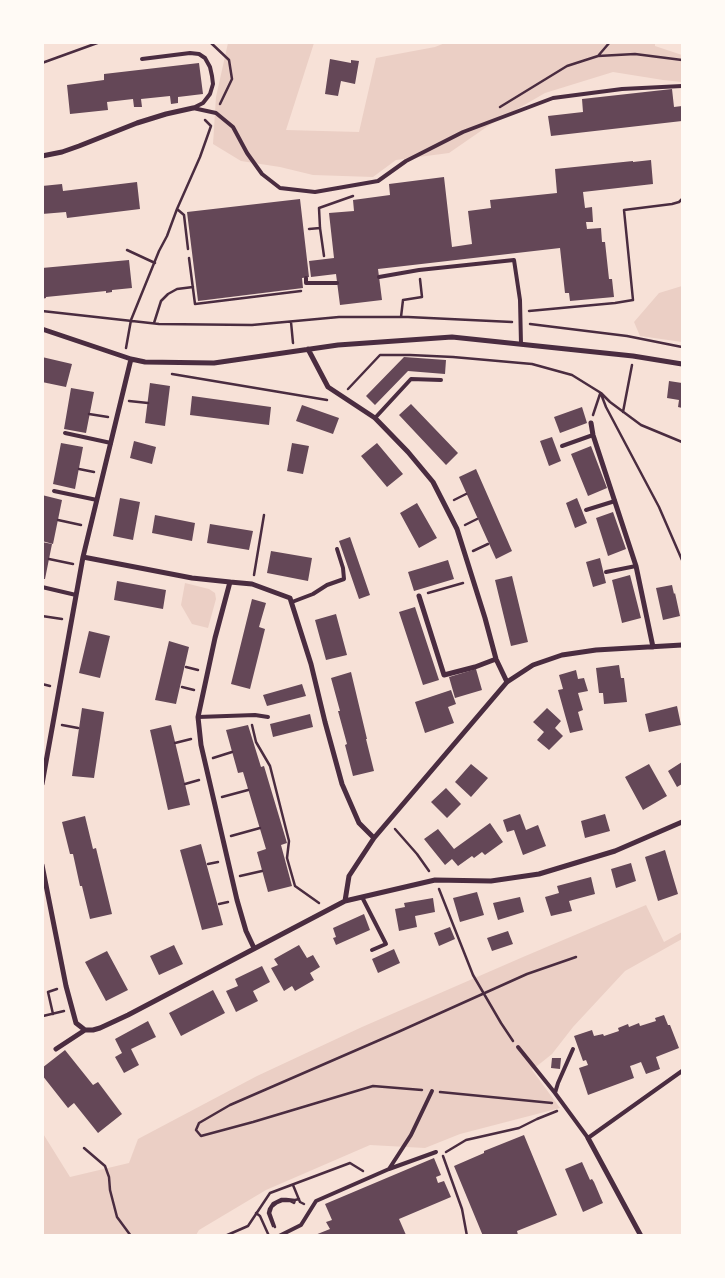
<!DOCTYPE html>
<style>
body{margin:0}
#map{position:relative;width:725px;height:1278px;overflow:hidden;background:#f7e1d7;font-family:"Archivo Narrow",sans-serif}
canvas{display:block}
.frame{position:absolute;inset:0;border:44px solid #fffaf5;pointer-events:none}
</style>
<div id="map">
<canvas width="725" height="1278"></canvas>
<div class="frame"></div>
</div>
<script>
const context = document.querySelector('canvas').getContext('2d');
context.lineJoin = 'round';
function fill(path, color) { context.fillStyle = color; context.fill(path, 'evenodd'); }
const shape = rows => new Path2D(rows.map(r => 'M' + r).join(''));
function trace(path, color, width, dash) { context.strokeStyle = color; context.lineWidth = width; context.lineCap = dash ? 'butt' : 'round'; context.setLineDash(dash || []); context.stroke(path); }
const green = shape([
 [228,43,314,43,286,130,359,132,376,58,435,47,445,43,655,43,655,46,682,55,682,82,663,80,613,72,545,93,488,126,449,153,396,160,373,177,313,175,280,167,241,161,213,144,216,97],
 [682,286,682,342,640,336,634,322,659,293],
 [185,583,209,589,215,593,216,599,208,628,192,624,181,605],
 [646,905,664,942,682,932,682,939,625,971,573,1027,552,1054,532,1070,560,1108,460,1134,425,1148,370,1145,266,1190,199,1230,196,1235,43,1235,42,1132,70,1177,129,1163,138,1139,257,1076,362,1027,523,957]
]);
const building = shape([
 [330,59,351,63,351,60,359,61,355,84,341,81,338,96,325,94],
 [199,63,203,94,178,97,178,103,171,104,170,96,141,99,142,107,134,107,133,99,107,102,108,110,70,114,67,85,104,80,104,74],
 [672,89,674,107,682,106,682,121,551,136,548,116,583,112,582,99],
 [651,160,653,184,583,192,585,208,592,207,593,222,586,222,587,229,601,228,602,242,605,242,609,279,612,279,614,297,570,301,569,293,565,293,560,248,378,269,382,300,340,305,336,274,311,277,309,261,334,258,329,213,354,211,353,200,390,195,389,184,444,177,452,247,472,244,468,211,491,208,490,200,557,193,555,169,633,161,633,162],
 [137,182,140,209,67,218,66,212,42,214,42,186,62,184,63,191],
 [300,199,309,277,302,278,303,288,198,301,187,212],
 [129,260,132,288,112,290,112,292,106,293,106,291,46,297,46,298,42,299,42,268],
 [42,357,72,364,66,387,42,382],
 [404,357,446,360,445,374,408,371,375,405,366,396],
 [669,381,682,383,682,408,678,407,679,400,667,398],
 [150,383,170,386,165,426,145,423],
 [71,388,94,392,86,433,64,429],
 [192,396,271,407,269,425,190,415],
 [411,404,458,453,446,465,399,415],
 [302,405,339,418,333,434,296,421],
 [582,407,587,423,560,433,554,417],
 [552,437,561,461,549,466,540,441],
 [134,441,156,447,152,464,130,458],
 [61,443,83,447,75,489,53,484],
 [292,443,309,446,303,474,287,471],
 [377,443,403,474,387,487,361,456],
 [591,446,607,488,588,496,571,454],
 [476,469,512,551,496,559,459,477],
 [42,495,62,500,53,544,42,541],
 [120,498,140,502,133,540,113,536],
 [577,498,587,523,575,528,566,503],
 [417,503,437,538,419,548,400,513],
 [613,512,626,549,608,556,596,518],
 [155,515,195,523,192,541,152,533],
 [210,524,253,531,249,550,207,543],
 [350,537,370,595,359,599,339,541],
 [42,542,52,544,45,579,42,579],
 [271,551,312,558,308,581,267,573],
 [600,558,606,583,593,587,586,562],
 [448,560,454,579,414,591,408,572],
 [630,575,641,618,622,623,612,580],
 [512,576,528,642,511,646,495,580],
 [117,581,166,590,163,609,114,600],
 [672,585,674,594,675,593,680,616,663,620,656,588],
 [252,599,266,603,259,627,265,629,250,689,231,684],
 [415,607,439,680,423,685,399,612],
 [336,614,347,655,326,660,315,620],
 [89,631,110,636,100,678,79,673],
 [169,641,189,647,176,704,155,700],
 [619,665,621,678,624,678,627,702,604,704,603,693,599,693,596,668],
 [476,669,482,690,455,698,449,677],
 [576,670,578,679,584,678,588,691,578,693,583,710,578,712,583,730,570,733,558,690,563,689,559,675],
 [351,672,367,739,366,739,374,771,353,776,345,745,347,744,338,711,340,711,331,678],
 [302,684,306,696,267,706,263,695],
 [451,690,456,704,448,707,454,723,425,733,415,702],
 [677,706,681,725,649,732,645,714],
 [82,708,104,712,94,778,72,776],
 [547,708,561,721,555,728,563,736,549,750,537,740,544,732,533,722],
 [310,714,313,727,273,737,270,724],
 [171,725,190,805,168,810,150,730],
 [248,725,261,767,264,766,287,843,281,845,292,886,268,892,257,852,266,849,243,772,238,773,226,730],
 [682,762,682,784,677,787,668,771],
 [471,764,488,778,471,797,455,782],
 [649,764,667,796,643,810,625,777],
 [446,788,461,804,447,818,431,802],
 [520,814,526,830,538,825,546,846,523,855,514,830,507,832,503,820],
 [605,814,610,831,585,838,581,821],
 [85,816,93,849,96,848,112,914,90,919,82,886,80,886,73,854,70,854,62,822],
 [490,823,503,842,485,855,482,852,474,858,472,856,458,866,452,859,445,865,424,839,438,829,454,849],
 [201,844,223,925,202,930,180,850],
 [665,850,678,894,658,901,645,857],
 [631,863,636,881,616,888,611,869],
 [591,877,595,894,569,901,572,911,551,916,545,897,559,893,557,886],
 [477,892,484,915,460,922,453,898],
 [520,897,524,912,498,920,493,903],
 [433,898,435,912,415,916,417,927,399,931,395,909,405,907,404,903],
 [364,914,370,930,336,945,333,938,336,937,333,928],
 [450,927,455,939,439,946,434,933],
 [508,931,513,944,492,951,487,938],
 [174,945,183,964,159,975,150,956],
 [299,945,307,958,313,955,320,967,310,973,314,980,295,991,292,986,284,991,271,968,278,965,274,959],
 [394,949,400,963,378,973,372,959],
 [107,951,128,990,106,1001,85,962],
 [262,966,270,982,253,991,258,1001,236,1012,226,991,238,986,235,979],
 [213,990,225,1013,181,1036,169,1013],
 [664,1015,668,1025,670,1025,679,1048,656,1057,660,1069,646,1074,641,1062,633,1065,630,1066,634,1078,588,1095,579,1068,588,1065,586,1060,583,1061,574,1036,592,1030,594,1036,603,1034,604,1036,619,1031,618,1028,628,1024,629,1027,639,1023,640,1026,656,1021,655,1018],
 [148,1021,156,1037,131,1049,139,1065,124,1073,115,1057,122,1053,115,1039],
 [65,1050,93,1085,98,1082,122,1114,98,1133,74,1103,68,1108,42,1075,42,1068],
 [552,1058,561,1058,560,1069,551,1068],
 [524,1135,557,1215,517,1231,518,1235,516,1236,483,1236,454,1166,484,1153,484,1151],
 [434,1158,441,1175,436,1177,438,1183,444,1181,451,1197,399,1219,406,1235,315,1235,330,1229,326,1222,332,1220,325,1204],
 [582,1162,590,1180,592,1179,594,1182,603,1203,583,1212,565,1169]
]);
const path = shape([
 [210,42,229,60,232,79,220,104],
 [598,56,610,42],
 [42,63,100,42],
 [500,107,567,66,598,56,635,54,682,60],
 [177,209,184,215,188,249],
 [309,229,320,228],
 [127,250,155,263],
 [324,256,320,228,319,208,353,196],
 [189,258,195,304,301,291],
 [42,311,159,324,252,325,339,317,408,317,512,322],
 [529,311,615,303,633,300,624,210,672,204,679,202,682,199],
 [401,317,403,300,422,297,420,279],
 [291,322,293,343],
 [154,323,161,301,168,294,177,289,193,287],
 [530,324,627,336,682,347],
 [126,348,131,320,159,251,167,236,177,209,200,157,211,126,205,120],
 [172,374,327,400],
 [348,389,380,355,410,355,453,357,532,364,572,375,601,393,610,402,641,425,682,442],
 [601,394,606,407,659,507,682,560],
 [129,401,148,403],
 [623,412,632,365],
 [89,414,108,417],
 [593,415,600,394],
 [79,469,94,472],
 [454,500,466,494],
 [58,520,81,525],
 [465,525,477,519],
 [473,551,488,544],
 [49,559,73,564],
 [254,575,264,515],
 [428,593,463,583],
 [42,616,62,619],
 [186,667,198,670],
 [42,684,50,686],
 [182,687,194,690],
 [62,725,78,728],
 [252,725,256,742,270,766,289,841,287,858,295,886,319,903],
 [175,743,191,739],
 [213,758,232,752],
 [185,784,199,780],
 [222,797,248,790],
 [395,829,417,854,429,871],
 [231,836,260,828],
 [208,864,218,862],
 [240,876,262,871],
 [439,889,473,975,501,1023,513,1041],
 [219,904,228,902],
 [53,1014,48,992,57,989],
 [43,1016,64,1011],
 [422,1090,373,1086,253,1122,201,1136,196,1130,199,1123,230,1105,398,1032,527,974,576,957],
 [440,1092,552,1103],
 [84,1148,105,1166,109,1177,110,1190,117,1217,131,1236],
 [446,1152,466,1140,519,1128,537,1119,557,1111],
 [443,1156,462,1209,467,1236],
 [293,1185,300,1202,304,1204],
 [256,1213,260,1216,269,1236],
 [273,1226,268,1213,269,1209,273,1203,281,1199,286,1199,295,1200,299,1199],
 [275,1227,270,1213,272,1207,277,1203,282,1201,290,1201,294,1203,295,1200],
 [225,1236,248,1226,270,1193,350,1163,363,1171]
]);
const service = shape([
 [142,59,190,53,199,54,205,58,210,67,212,76,213,84,210,94,203,103,193,108],
 [193,108,216,113,233,127,247,153,262,174,280,188,315,192,378,181,406,161,463,132,553,98,622,89,682,86],
 [379,277,419,270,514,260,520,300,521,344],
 [306,278,306,283,337,283],
 [375,418,411,379,441,380],
 [65,433,111,443],
 [562,446,593,435],
 [54,491,97,500],
 [586,510,615,501],
 [606,572,636,566],
 [42,587,76,595],
 [292,602,313,594,327,585,344,579,343,568,337,549],
 [198,717,255,715,268,717],
 [362,897,386,944,372,950],
 [518,1047,555,1093,588,1138,682,1071],
 [555,1093,558,1083,573,1049],
 [389,1169,411,1135,432,1091],
 [279,1236,301,1225,316,1201,389,1169,436,1152]
]);
const minor = shape([
 [42,156,62,152,79,146,137,123,166,114,193,108],
 [42,329,131,359,145,362,214,363,338,345,452,337,633,356,682,364],
 [308,349,328,387,375,418,408,452,433,482,457,529,485,618,496,659,507,682],
 [591,423,593,435,636,566,653,647],
 [83,557,192,578,230,582,215,638,198,717,201,745,237,900,246,931,254,948],
 [230,582,252,584,290,598,311,664,325,722,342,784,359,823,374,838],
 [419,596,444,675,475,667,496,659],
 [42,784,83,557,131,359],
 [42,865,66,986,76,1023,85,1030],
 [345,901,349,876,374,838,507,682,533,665,562,655,596,650,682,645],
 [56,1049,85,1030,93,1030,100,1028,128,1015,345,901,435,880,491,881,539,874,615,851,682,822],
 [588,1138,641,1236]
]);
fill(green, '#ebcfc5');
fill(building, '#644757');
trace(path, '#4a2c40', 2.5);
trace(service, '#4a2c40', 4);
trace(minor, '#4a2c40', 5);
</script>
